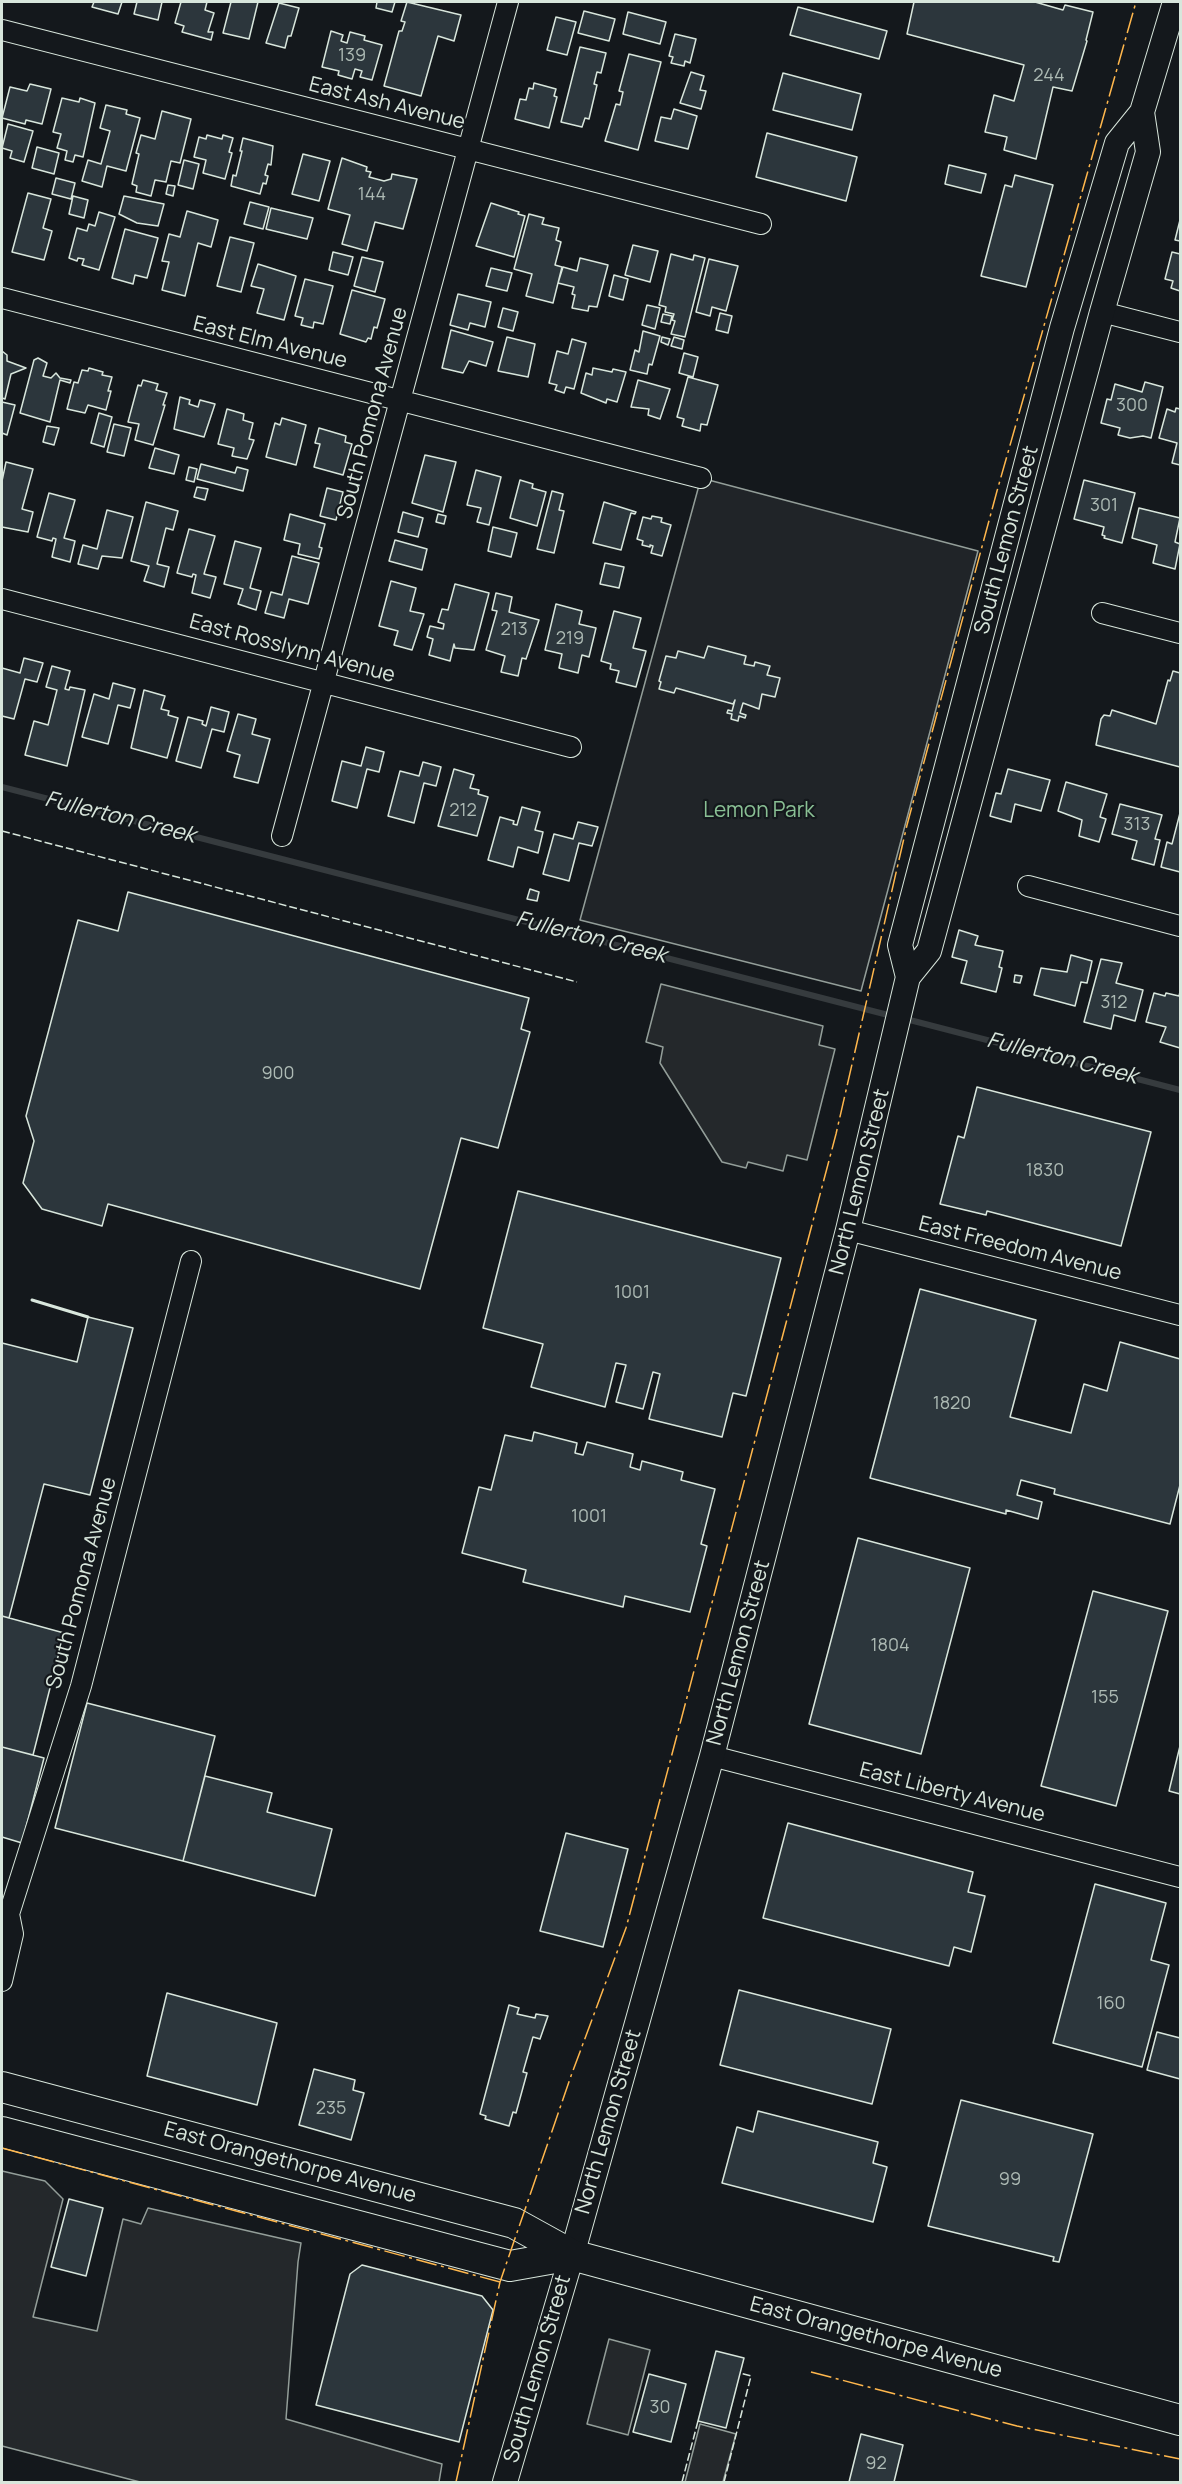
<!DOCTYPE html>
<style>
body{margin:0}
#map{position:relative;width:1182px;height:2484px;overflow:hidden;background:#14181c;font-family:Manrope,sans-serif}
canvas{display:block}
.frame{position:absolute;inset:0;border:3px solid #d8e6dc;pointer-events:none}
</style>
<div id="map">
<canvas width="1182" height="2484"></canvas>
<div class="frame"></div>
</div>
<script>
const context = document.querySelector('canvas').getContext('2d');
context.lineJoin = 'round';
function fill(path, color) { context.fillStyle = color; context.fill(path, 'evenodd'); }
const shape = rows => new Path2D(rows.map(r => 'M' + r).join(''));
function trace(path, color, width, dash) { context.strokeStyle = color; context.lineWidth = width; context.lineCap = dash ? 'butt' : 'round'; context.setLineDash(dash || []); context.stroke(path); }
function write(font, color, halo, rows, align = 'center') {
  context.font = font + ' Manrope,sans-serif'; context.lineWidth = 4.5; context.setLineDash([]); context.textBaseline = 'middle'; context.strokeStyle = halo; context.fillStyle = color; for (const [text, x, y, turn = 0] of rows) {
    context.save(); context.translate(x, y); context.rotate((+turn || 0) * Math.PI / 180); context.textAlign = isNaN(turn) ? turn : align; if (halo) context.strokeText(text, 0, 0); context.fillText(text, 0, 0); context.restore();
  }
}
const green = shape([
 [701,478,978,551,861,991,580,920,701,478]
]);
const parking = shape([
 [661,984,823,1026,819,1045,835,1049,807,1160,787,1155,783,1171,748,1162,746,1168,722,1162,660,1063,663,1047,646,1042,661,984],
 [2,2171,45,2181,63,2199,33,2317,97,2331,123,2219,141,2224,148,2208,301,2243,298,2262,286,2419,442,2464,439,2482,140,2482,2,2446,2,2171],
 [609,2339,650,2350,628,2435,587,2424,609,2339],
 [700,2424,736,2434,723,2482,685,2482,700,2424]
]);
const stream = shape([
 [2,787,892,1016],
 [902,1018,1180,1090]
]);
const building = shape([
 [94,2,122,2,118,14,92,7,94,2],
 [137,2,162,2,158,20,134,14,137,2],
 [181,2,207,2,205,10,214,13,208,32,213,32,211,40,182,32,184,26,175,23,181,2],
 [231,2,258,2,249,39,223,33,231,2],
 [377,2,395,2,392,12,376,8,377,2],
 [407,2,461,15,454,41,438,36,421,96,384,86,399,31,402,31,405,22,401,21,407,2],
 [914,2,1035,2,1063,10,1065,5,1093,12,1086,40,1087,41,1072,91,1053,87,1036,159,1004,150,1007,137,985,132,994,95,1014,101,1024,65,907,34,914,2],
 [279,3,299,8,291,36,288,36,285,48,266,43,279,3],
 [798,7,887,31,879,59,790,35,798,7],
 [584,11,615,19,609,41,578,33,584,11],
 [628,12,666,22,660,44,623,34,628,12],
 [556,17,576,22,567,55,547,50,556,17],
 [331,31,343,35,341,41,347,43,350,32,365,36,364,40,382,45,372,80,360,77,362,71,355,69,352,79,338,75,339,71,322,67,331,31],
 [675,34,696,39,690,63,685,61,684,66,671,63,673,57,669,56,675,34],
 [580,47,606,53,601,73,597,72,594,84,597,85,589,119,585,118,582,127,561,122,580,47],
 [629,54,661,62,638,150,605,141,616,104,620,105,623,92,619,91,629,54],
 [691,72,704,76,700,90,706,91,701,109,680,103,691,72],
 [783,73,861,94,852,130,773,110,783,73],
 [534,83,556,89,554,96,557,97,549,128,515,119,520,99,526,100,529,88,533,89,534,83],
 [30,84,51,89,42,124,26,120,25,124,2,118,10,87,27,91,30,84],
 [62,98,79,102,80,98,95,103,83,157,75,155,73,162,65,160,67,151,57,148,61,134,53,132,62,98],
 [106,105,127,110,126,114,140,118,126,171,107,166,102,187,82,181,88,160,101,164,110,131,100,128,106,105],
 [674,109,697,116,688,149,655,141,661,117,671,119,674,109],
 [162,111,191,119,180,163,171,161,166,182,155,180,151,196,136,192,137,186,132,184,139,154,136,153,141,135,155,139,162,111],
 [8,124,33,131,24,162,10,158,12,151,2,148,8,124],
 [767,133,857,157,846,201,756,177,767,133],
 [207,135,222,139,223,135,233,138,229,152,232,153,225,179,203,173,206,160,194,157,199,137,206,139,207,135],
 [243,138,273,146,271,165,268,164,265,175,268,176,266,184,263,183,260,194,231,186,233,175,236,176,242,151,240,151,243,138],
 [37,147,59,153,54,174,32,168,37,147],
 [303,154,330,161,319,201,292,194,303,154],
 [342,158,367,167,366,171,371,172,369,177,384,181,391,179,392,174,417,179,403,229,375,222,367,251,342,244,350,215,328,209,342,158],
 [184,160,199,164,193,189,178,185,184,160],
 [949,165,986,174,981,193,945,184,949,165],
 [1015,175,1053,185,1026,287,981,276,1005,185,1012,187,1015,175],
 [56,178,75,183,71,199,52,194,56,178],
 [168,185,175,186,173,196,166,194,168,185],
 [28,193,51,199,43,228,52,231,44,260,12,252,28,193],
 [73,196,88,200,84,218,69,214,73,196],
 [124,196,164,204,158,226,137,223,119,214,124,196],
 [250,202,269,207,263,229,244,224,250,202],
 [491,203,519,212,518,214,525,216,514,257,476,246,491,203],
 [271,208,313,218,307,239,266,229,271,208],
 [187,211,218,220,211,247,198,243,185,296,162,290,169,262,162,261,169,234,180,237,187,211],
 [99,212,115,217,99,270,82,265,84,259,78,258,77,261,69,258,77,228,87,231,89,224,95,226,99,212],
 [529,214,544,218,542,224,559,228,556,240,561,242,555,265,562,267,553,303,526,296,532,274,514,269,529,214],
 [1180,220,1180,241,1175,240,1180,220],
 [125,229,158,238,147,278,135,275,133,284,112,278,125,229],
 [230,237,254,243,241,292,217,286,230,237],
 [633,245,658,251,650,282,625,275,633,245],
 [333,252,353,257,348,275,329,270,333,252],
 [1172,252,1180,254,1180,291,1171,288,1173,281,1165,279,1172,252],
 [671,254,693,260,694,255,705,258,685,337,671,334,675,321,672,320,674,314,665,312,666,307,659,305,671,254],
 [362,257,383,262,375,292,354,286,362,257],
 [580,258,608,265,597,307,589,306,588,311,572,308,575,295,572,294,574,287,558,283,563,267,577,271,580,258],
 [709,259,738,266,726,311,712,307,710,316,696,312,709,259],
 [258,264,296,276,284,320,257,313,264,289,251,286,258,264],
 [491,268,512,273,507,291,486,286,491,268],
 [614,275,628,279,623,300,609,296,614,275],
 [305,279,333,286,323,324,314,322,313,328,301,325,303,318,295,316,305,279],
 [352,290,385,299,377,328,374,327,371,339,368,338,366,342,340,334,352,290],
 [458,294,491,302,485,327,470,323,468,330,450,325,458,294],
 [647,305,660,308,655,329,642,325,647,305],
 [503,308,518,312,513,331,498,327,503,308],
 [720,313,732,316,728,333,716,330,720,313],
 [663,314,672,316,670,324,661,322,663,314],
 [451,330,493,342,486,366,469,361,463,373,442,368,451,330],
 [643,331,660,336,652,365,649,364,647,374,630,370,635,350,639,352,643,331],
 [507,337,535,344,528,377,498,371,507,337],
 [662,337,670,339,668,345,661,342,662,337],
 [674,337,684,340,682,349,671,346,674,337],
 [572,339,586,343,574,389,566,387,564,393,555,390,557,385,549,383,557,351,568,354,572,339],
 [2,351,7,355,7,361,26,368,11,374,5,399,2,398,2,351],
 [684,353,698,357,693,377,679,373,684,353],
 [38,358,47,363,43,376,51,378,56,373,60,378,71,380,70,383,60,380,50,422,20,413,34,360,38,358],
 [89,368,103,372,102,375,112,377,108,391,111,391,106,410,88,405,85,413,67,409,74,382,78,383,82,370,88,371,89,368],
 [593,368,612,372,613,369,626,372,617,402,607,399,606,403,581,393,586,373,592,375,593,368],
 [688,377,718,385,707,425,701,424,700,431,682,426,684,419,677,417,688,377],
 [143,380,158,384,156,390,167,393,163,405,165,405,153,445,135,440,139,424,128,422,138,385,141,386,143,380],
 [638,380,670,389,660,419,648,415,649,409,631,407,638,380],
 [1145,382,1163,387,1151,438,1143,436,1130,438,1118,435,1120,428,1101,423,1107,399,1111,400,1115,384,1142,392,1145,382],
 [180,397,190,400,189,404,198,407,200,400,215,404,204,437,174,429,180,397],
 [2,402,15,405,7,435,2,433,2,402],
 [1176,408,1180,409,1180,465,1172,463,1177,443,1159,438,1167,409,1175,412,1176,408],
 [227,409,244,414,243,420,253,423,249,439,254,440,247,459,232,456,234,448,218,444,227,409],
 [99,413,112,417,104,447,91,443,99,413],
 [282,418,306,425,296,465,266,457,275,423,280,425,282,418],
 [114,424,131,428,124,456,107,452,114,424],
 [47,426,59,428,54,445,43,442,47,426],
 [319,428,346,436,345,442,352,444,343,475,314,467,320,444,315,443,319,428],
 [155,448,179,455,174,474,149,468,155,448],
 [425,455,456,462,443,512,412,503,425,455],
 [6,462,33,469,22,509,33,512,28,532,2,527,2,481,6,462],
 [201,464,235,473,237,467,248,470,243,491,197,479,201,464],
 [189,467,197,469,194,482,186,480,189,467],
 [476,470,501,477,489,525,477,522,481,508,467,505,476,470],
 [520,480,533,484,532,488,546,492,537,526,510,518,520,480],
 [1084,480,1135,493,1122,543,1104,538,1105,536,1102,535,1104,527,1074,519,1084,480],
 [197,487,208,489,205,500,194,497,197,487],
 [327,488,343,492,336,520,320,516,327,488],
 [552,491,563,494,559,510,564,511,554,553,537,549,552,491],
 [49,493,75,500,64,538,75,541,70,562,52,557,56,539,53,538,52,541,37,537,49,493],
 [146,502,178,511,173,530,166,528,157,564,169,567,164,587,144,581,149,566,131,561,146,502],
 [604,502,636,512,635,514,631,513,621,550,593,543,604,502],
 [1139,508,1180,518,1175,542,1180,544,1175,569,1153,563,1157,545,1132,538,1139,508],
 [107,510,133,517,122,558,102,556,98,569,78,564,83,545,97,549,107,510],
 [403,512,423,518,418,537,398,532,403,512],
 [290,514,325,524,319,547,322,548,319,559,298,554,300,544,284,540,290,514],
 [438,514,446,516,444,524,436,522,438,514],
 [652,516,662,518,661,522,671,525,662,556,651,553,653,546,650,545,650,547,642,545,643,541,637,539,643,517,651,519,652,516],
 [493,527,517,533,511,557,488,551,493,527],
 [189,529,215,536,204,574,216,577,210,598,192,593,196,575,193,574,192,577,177,573,189,529],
 [395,540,427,549,422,570,389,561,395,540],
 [235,541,261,548,250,588,261,591,256,610,238,604,243,589,224,584,235,541],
 [292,556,319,563,308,604,289,599,284,618,265,613,271,592,282,595,292,556],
 [605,563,624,567,619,588,600,584,605,563],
 [391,581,416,588,410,611,424,614,412,650,394,645,398,631,379,626,391,581],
 [455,584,489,593,474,650,455,648,454,644,450,661,429,655,433,639,427,637,430,626,443,629,444,624,438,622,442,609,448,610,455,584],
 [496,593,512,597,509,612,539,620,526,659,522,658,518,676,501,672,505,656,486,650,497,611,492,610,496,593],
 [556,604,582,611,579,624,596,628,589,657,582,655,578,673,559,668,562,654,545,650,556,604],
 [614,611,641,618,633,648,646,651,636,687,616,682,619,671,610,669,611,664,601,661,614,611],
 [708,646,746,656,744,664,754,666,755,662,770,666,767,675,780,678,775,697,762,694,759,709,743,703,740,713,746,715,745,718,739,716,738,721,731,719,732,714,727,713,728,710,732,711,735,700,733,704,676,688,674,693,659,689,661,682,659,681,666,656,676,658,678,651,704,658,708,646],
 [24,658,43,663,37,682,25,679,14,719,2,716,2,668,20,673,24,658],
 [52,666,70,671,65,689,69,690,70,687,85,690,67,766,25,755,34,721,48,725,57,690,46,687,52,666],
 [1173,671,1180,673,1180,767,1096,745,1101,719,1104,715,1110,716,1112,710,1156,724,1168,680,1170,681,1173,671],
 [113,683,135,689,130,708,118,705,108,744,82,737,94,694,109,699,113,683],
 [144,690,165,696,161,709,169,711,168,715,178,718,167,758,131,748,144,690],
 [211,707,229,712,224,732,212,729,201,768,176,761,188,717,203,721,202,724,206,726,211,707],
 [238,714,256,719,252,734,270,739,258,783,234,777,240,755,227,751,238,714],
 [366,747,384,752,379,772,367,769,357,808,332,801,342,761,361,766,366,747],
 [423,762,441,767,436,786,424,783,414,823,388,816,400,771,419,776,423,762],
 [454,769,474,775,470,788,479,790,478,794,488,797,477,836,438,826,454,769],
 [1008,769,1050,780,1041,811,1015,804,1011,822,990,816,996,793,1001,794,1008,769],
 [1066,782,1107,794,1100,817,1106,819,1099,842,1079,836,1082,820,1058,811,1066,782],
 [1120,804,1162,815,1155,839,1160,840,1154,865,1132,859,1137,841,1112,834,1120,804],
 [522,807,540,812,535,830,543,832,538,853,518,847,513,867,488,860,500,817,514,821,513,824,517,825,522,807],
 [1180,813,1180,872,1161,867,1167,842,1172,844,1180,813],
 [578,822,598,827,592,846,579,843,569,881,543,874,554,834,573,839,578,822],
 [530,889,539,892,537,901,527,899,530,889],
 [128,892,529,998,521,1029,530,1032,498,1148,461,1138,420,1289,108,1204,102,1226,42,1209,23,1183,34,1141,26,1116,78,920,118,931,128,892],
 [959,930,978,936,975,945,1003,951,999,967,1002,968,996,992,961,983,967,961,952,957,959,930],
 [1071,955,1092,961,1087,983,1081,982,1075,1006,1034,995,1041,968,1067,972,1071,955],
 [1101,959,1122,963,1116,983,1143,990,1135,1021,1114,1015,1111,1029,1084,1022,1101,959],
 [1015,975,1022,976,1020,983,1014,982,1015,975],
 [1180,992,1180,1048,1160,1042,1166,1027,1146,1022,1154,993,1165,996,1166,993,1179,996,1180,992],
 [977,1087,1151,1132,1121,1246,987,1211,986,1215,940,1204,958,1136,964,1138,977,1087],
 [518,1191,781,1258,746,1396,733,1393,722,1437,649,1419,660,1374,653,1372,643,1409,616,1402,626,1365,616,1363,605,1407,531,1387,543,1344,483,1328,518,1191],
 [920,1289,1036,1320,1010,1417,1071,1433,1084,1384,1107,1391,1120,1342,1180,1359,1180,1485,1170,1524,1054,1494,1055,1489,1021,1480,1017,1495,1042,1502,1038,1519,1006,1510,1006,1514,870,1478,920,1289],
 [88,1317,133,1328,90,1495,44,1484,9,1618,2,1616,2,1343,77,1362,88,1317],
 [534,1432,577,1443,575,1453,583,1455,587,1442,633,1454,630,1467,640,1470,642,1461,683,1472,681,1480,715,1489,701,1544,707,1546,690,1612,625,1596,623,1607,523,1582,526,1570,462,1553,479,1487,491,1490,505,1435,532,1441,534,1432],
 [858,1538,970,1568,921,1754,809,1724,858,1538],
 [1093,1591,1168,1611,1116,1806,1041,1786,1093,1591],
 [2,1616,64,1633,33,1755,2,1747,2,1616],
 [87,1703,215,1736,183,1861,55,1828,87,1703],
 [1180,1746,1180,1794,1169,1791,1180,1746],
 [2,1747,44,1758,22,1843,2,1837,2,1747],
 [205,1776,272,1793,267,1812,332,1829,315,1896,183,1861,205,1776],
 [788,1823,973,1872,968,1892,985,1896,971,1952,954,1947,949,1966,763,1918,788,1823],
 [566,1833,628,1849,603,1947,540,1931,566,1833],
 [1095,1884,1166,1903,1151,1960,1169,1965,1142,2067,1053,2043,1095,1884],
 [739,1990,891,2029,872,2104,720,2065,739,1990],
 [167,1993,277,2023,257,2105,147,2076,167,1993],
 [509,2005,519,2008,517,2014,535,2018,536,2014,548,2016,540,2039,533,2037,523,2072,527,2073,516,2113,513,2112,509,2126,485,2119,486,2116,480,2114,509,2005],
 [1157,2032,1180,2038,1180,2079,1147,2070,1157,2032],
 [314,2069,355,2080,353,2090,364,2093,351,2140,299,2125,314,2069],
 [961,2100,1093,2134,1059,2262,1053,2261,1054,2257,928,2226,961,2100],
 [758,2111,878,2142,873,2163,887,2167,873,2222,722,2183,737,2127,753,2132,758,2111],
 [69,2199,103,2208,86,2276,51,2267,69,2199],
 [362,2265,482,2296,493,2310,459,2442,316,2405,350,2274,362,2265],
 [716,2351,744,2358,726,2428,698,2421,716,2351],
 [649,2374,686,2384,671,2442,633,2432,649,2374],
 [861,2434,903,2445,894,2482,849,2482,861,2434]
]);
const minor = shape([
 [2,30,761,224],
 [2,298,701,478],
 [1102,312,1180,332],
 [2,599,571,747],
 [1102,613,1180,633],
 [282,836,508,2],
 [1028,886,1180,926],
 [848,1230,1180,1315],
 [712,1756,1180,1877],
 [2,1981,13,1934,9,1914,81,1686,191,1261]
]);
const tertiary = shape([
 [908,977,900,945,1062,328,1117,143,1142,112,1175,2],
 [505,2482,572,2255,712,1756,848,1230,908,977,929,951,1102,312,1148,152,1142,112]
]);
const primary = shape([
 [2,2087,514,2223,572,2255,1180,2420],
 [2,2132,510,2266,572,2255]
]);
const fence = shape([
 [2,831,577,982],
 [682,2482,698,2421],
 [724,2482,751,2376,740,2373]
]);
const wall = shape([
 [32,1300,88,1317]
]);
const power = shape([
 [2,2148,500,2282],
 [811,2372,1017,2426,1180,2459],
 [456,2482,500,2282,571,2076,626,1928,836,1134,907,825,997,491,1136,2]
]);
const numberNames = [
 ["139",352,56],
 ["244",1049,76],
 ["144",372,195],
 ["300",1132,406],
 ["301",1104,506],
 ["213",514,630],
 ["219",570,639],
 ["212",463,811],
 ["313",1137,825],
 ["312",1114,1003],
 ["900",278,1074],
 ["1830",1045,1171],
 ["1001",632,1293],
 ["1820",952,1404],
 ["1001",589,1517],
 ["1804",890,1646],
 ["155",1105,1698],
 ["160",1111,2004],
 ["235",331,2109],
 ["99",1010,2180],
 ["30",660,2408],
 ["92",876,2464]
];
const streetNames = [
 ["East Ash Avenue",387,104,14],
 ["East Elm Avenue",270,343,14],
 ["South Pomona Avenue",373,413,-75],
 ["South Lemon Street",1007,540,-75],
 ["East Rosslynn Avenue",292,649,15],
 ["North Lemon Street",860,1182,-76],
 ["East Freedom Avenue",1020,1249,14],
 ["South Pomona Avenue",82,1583,-75],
 ["North Lemon Street",739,1653,-75],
 ["East Liberty Avenue",952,1793,14],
 ["North Lemon Street",609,2122,-74],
 ["East Orangethorpe Avenue",290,2163,15],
 ["East Orangethorpe Avenue",876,2338,15],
 ["South Lemon Street",538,2369,-74]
];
const parkNames = [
 ["Lemon Park",759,811]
];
const waterNames = [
 ["Fullerton Creek",120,818,14],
 ["Fullerton Creek",591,938,14],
 ["Fullerton Creek",1062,1059,14]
];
fill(green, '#202428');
trace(green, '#939e99', 1.5);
fill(parking, '#24282b');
trace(parking, '#939e99', 1.5);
trace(stream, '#363b3e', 6);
fill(building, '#2c363c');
trace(building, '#d8e6dc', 1.5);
trace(minor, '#d8e6dc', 22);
trace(tertiary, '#d8e6dc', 26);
trace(primary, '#d8e6dc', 32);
trace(minor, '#14181c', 20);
trace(tertiary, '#14181c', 24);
trace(primary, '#14181c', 30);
trace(fence, '#d8e6dc', 1.5, [8, 3]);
trace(wall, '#d8e6dc', 3);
trace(power, '#ffb74d', 1.5, [21, 4.5, 3, 4.5]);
write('18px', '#adbab4', null, numberNames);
write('21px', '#d8e6dc', '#14181c', streetNames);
write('21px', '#8ac095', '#14181c', parkNames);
write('italic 22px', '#d8e6dc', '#14181c', waterNames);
</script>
